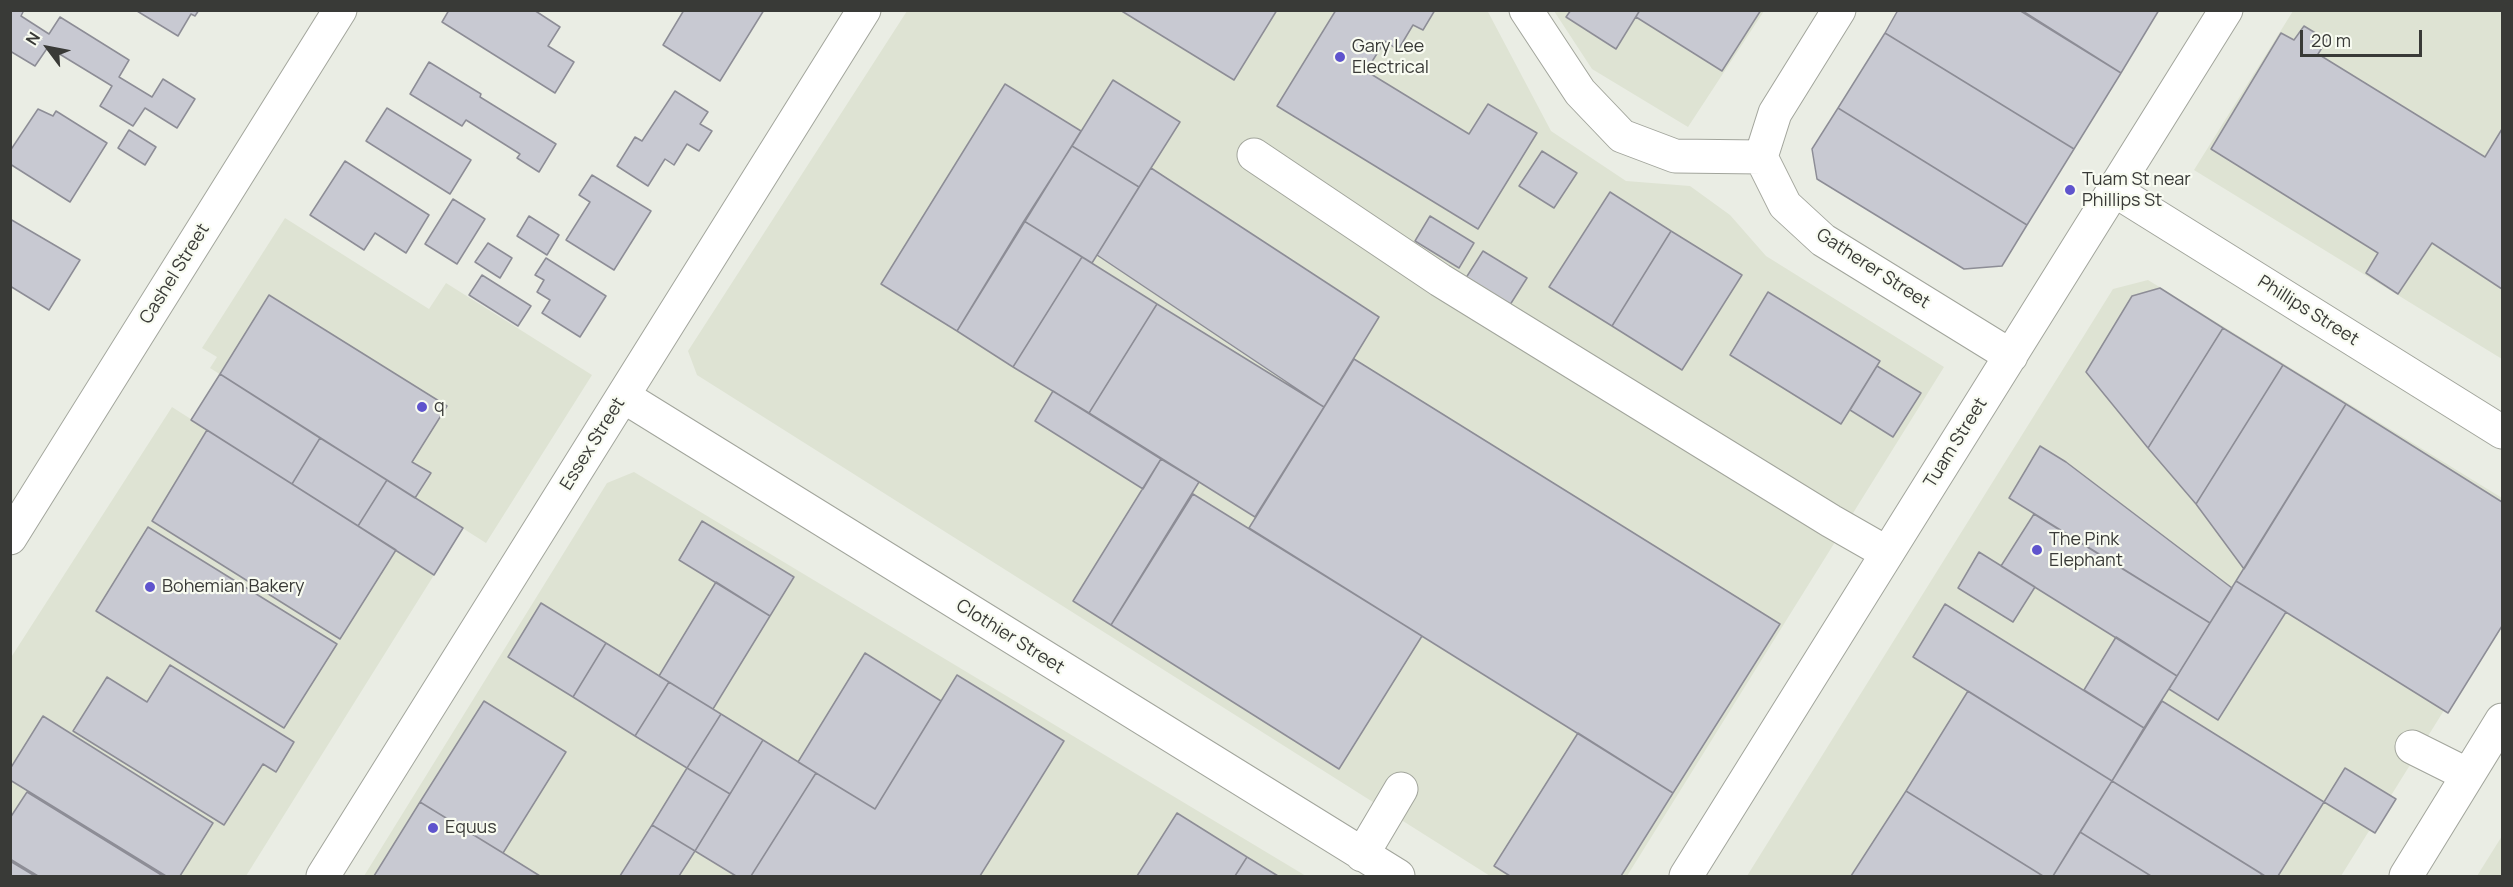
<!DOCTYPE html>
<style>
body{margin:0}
#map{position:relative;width:2513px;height:887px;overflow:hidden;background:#eaede4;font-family:Manrope,sans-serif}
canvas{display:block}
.frame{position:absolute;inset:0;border:12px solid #393a37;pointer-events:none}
.north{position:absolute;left:18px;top:18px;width:60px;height:60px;-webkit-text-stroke:4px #f8fbf1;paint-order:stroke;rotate:302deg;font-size:16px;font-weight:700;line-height:24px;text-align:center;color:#393a37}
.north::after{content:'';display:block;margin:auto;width:21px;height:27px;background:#393a37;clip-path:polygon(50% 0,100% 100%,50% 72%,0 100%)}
.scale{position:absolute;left:2300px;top:30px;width:122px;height:27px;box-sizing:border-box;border:3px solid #393a37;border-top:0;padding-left:8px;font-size:18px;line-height:21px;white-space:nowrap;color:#393a37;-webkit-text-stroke:4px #f8fbf1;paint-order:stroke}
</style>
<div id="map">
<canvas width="2513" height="887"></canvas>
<div class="frame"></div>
<div class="north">N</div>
<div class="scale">20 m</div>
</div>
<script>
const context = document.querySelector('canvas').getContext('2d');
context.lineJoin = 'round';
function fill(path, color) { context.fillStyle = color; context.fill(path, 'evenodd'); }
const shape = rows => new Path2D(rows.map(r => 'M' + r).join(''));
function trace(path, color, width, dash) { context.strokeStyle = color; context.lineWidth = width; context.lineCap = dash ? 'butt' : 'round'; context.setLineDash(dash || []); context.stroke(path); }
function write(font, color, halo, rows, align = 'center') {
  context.font = font + ' Manrope,sans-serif'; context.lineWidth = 4.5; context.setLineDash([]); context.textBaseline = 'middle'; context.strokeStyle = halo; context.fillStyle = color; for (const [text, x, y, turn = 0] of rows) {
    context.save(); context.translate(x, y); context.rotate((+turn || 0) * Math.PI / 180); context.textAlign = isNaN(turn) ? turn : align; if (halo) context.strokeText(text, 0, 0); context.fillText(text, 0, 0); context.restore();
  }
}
const built = shape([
 [1487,10,1551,131,1626,181,1690,186,1730,215,1766,256,1944,367,1627,876,1490,876,697,375,688,351,907,11],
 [1554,11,1764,11,1688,127,1592,69],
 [2293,11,2502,11,2502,359,2194,170],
 [285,218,429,309,446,283,592,375,486,543,210,368,217,357,202,348],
 [2148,280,2502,498,2502,617,2341,876,1747,876,2113,289],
 [172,407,434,575,246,876,11,876,10,659],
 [634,472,1306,876,364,876,607,483],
 [2502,836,2502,876,2477,876]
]);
const building = shape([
 [10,10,24,10,21,16,49,34,60,17,129,60,119,77,152,97,163,79,195,99,177,128,145,108,133,126,100,106,112,86,48,47,35,66,10,51,10,10],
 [199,10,195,16,191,14,178,36,137,11,199,10],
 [449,10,534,10,560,27,548,46,574,62,555,93,442,22,449,10],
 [684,10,764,10,720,81,663,45,684,10],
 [1120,10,1277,10,1234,80,1120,10],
 [1336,10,1435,10,1423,30,1413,25,1398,50,1385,41,1366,71,1469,134,1488,104,1537,133,1478,229,1277,106,1336,10],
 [1571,10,1640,10,1616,49,1566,17,1571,10],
 [1640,10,1761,10,1722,71,1636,17,1640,10],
 [1898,10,2019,10,2121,73,2074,149,1885,33,1898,10],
 [2021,10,2159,10,2121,73,2021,10],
 [2304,26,2327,40,2318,54,2485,157,2502,129,2502,289,2432,243,2398,294,2366,273,2378,253,2211,149,2281,33,2294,40,2304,26],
 [1885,33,2074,149,2027,225,1838,108,1885,33],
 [429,62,481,94,480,97,556,144,539,172,517,158,520,154,466,120,462,126,410,94,429,62],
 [1113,80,1180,122,1139,187,1072,146,1113,80],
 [1005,84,1081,131,957,331,881,284,1005,84],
 [675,91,708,112,700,124,712,131,699,151,687,144,674,165,665,159,648,186,617,166,635,137,642,141,675,91],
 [387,108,471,160,450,194,366,141,387,108],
 [1838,108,2027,225,2002,266,1964,269,1817,179,1812,149,1838,108],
 [38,109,53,116,56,111,107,143,70,202,10,164,10,151,38,109],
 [129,130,156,147,145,165,118,148,129,130],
 [1072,146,1139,187,1092,263,1024,221,1072,146],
 [1542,151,1577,173,1554,208,1519,186,1542,151],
 [345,161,429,215,406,253,375,233,364,250,310,215,345,161],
 [1151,168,1379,317,1324,407,1097,255,1151,168],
 [592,175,651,211,614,270,566,240,590,202,579,195,592,175],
 [1610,192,1671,231,1612,326,1549,287,1610,192],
 [453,199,485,219,457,264,425,244,453,199],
 [529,216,559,235,547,255,517,236,529,216],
 [1430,216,1474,243,1459,268,1415,241,1430,216],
 [10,219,80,260,49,310,10,286,10,219],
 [1024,221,1082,257,1013,367,957,331,1024,221],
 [1671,231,1742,275,1682,370,1612,326,1671,231],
 [488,243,512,258,500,278,475,262,488,243],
 [1483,251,1527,278,1508,308,1464,281,1483,251],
 [1082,257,1157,304,1089,413,1013,367,1082,257],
 [546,258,606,296,580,337,542,313,550,300,537,292,544,280,535,275,546,258],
 [482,275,531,306,518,326,469,295,482,275],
 [2160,288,2223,328,2148,448,2086,372,2132,296,2160,288],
 [1768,292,1880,361,1841,424,1730,355,1768,292],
 [269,295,447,406,412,462,431,473,415,498,220,374,269,295],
 [1157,304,1324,407,1255,517,1089,413,1157,304],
 [2223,328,2283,365,2196,504,2148,448,2223,328],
 [1354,359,1780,624,1673,793,1249,528,1354,359],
 [2283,365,2346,404,2244,569,2196,504,2283,365],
 [1877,366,1921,393,1893,437,1850,410,1877,366],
 [220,374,320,438,292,484,191,420,220,374],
 [1053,391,1161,459,1143,489,1035,421,1053,391],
 [2346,404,2502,502,2502,626,2448,713,2236,581,2346,404],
 [207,430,396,550,340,639,152,521,207,430],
 [320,438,387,480,358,526,292,484,320,438],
 [2040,446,2066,462,2232,588,2210,623,2009,498,2040,446],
 [1161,459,1199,482,1111,625,1073,601,1161,459],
 [387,480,463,528,434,575,358,526,387,480],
 [1193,494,1422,636,1339,769,1111,625,1193,494],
 [2034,514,2210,623,2177,676,2001,566,2034,514],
 [702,521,794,577,770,616,679,560,702,521],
 [148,527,337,644,284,728,96,611,148,527],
 [1979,552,2035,587,2013,622,1958,588,1979,552],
 [2236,581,2286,612,2218,720,2169,689,2236,581],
 [716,582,770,616,713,709,659,676,716,582],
 [541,603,606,643,573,697,508,657,541,603],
 [1945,604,2144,728,2112,781,1913,657,1945,604],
 [2116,637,2177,676,2144,728,2084,690,2116,637],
 [606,643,669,682,635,736,573,697,606,643],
 [865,653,941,701,875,809,798,762,865,653],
 [170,665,294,742,276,772,263,764,224,825,73,731,107,677,147,702,170,665],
 [957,675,1064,741,980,876,751,876,816,773,875,809,957,675],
 [669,682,721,714,687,768,635,736,669,682],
 [1968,691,2112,781,2053,876,2043,876,1906,791,1968,691],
 [484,701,566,752,503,853,420,802,484,701],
 [2162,701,2324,802,2278,876,2265,876,2112,781,2162,701],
 [721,714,763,740,730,794,687,768,721,714],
 [43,716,213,823,180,876,166,876,10,780,10,769,43,716],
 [1578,733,1673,793,1621,876,1510,876,1494,866,1578,733],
 [763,740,816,773,751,876,736,876,695,851,763,740],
 [687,768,730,794,695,851,652,825,687,768],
 [2345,768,2396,799,2375,833,2324,802,2345,768],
 [2112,781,2262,874,2260,876,2151,876,2080,832,2112,781],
 [1906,791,2043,876,1851,876,1906,791],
 [27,792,163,876,38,876,10,859,10,818,27,792],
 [420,802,503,853,540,876,374,876,420,802],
 [1177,813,1247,857,1235,876,1137,876,1177,813],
 [652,825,695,851,679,876,620,876,652,825],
 [2080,832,2151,876,2053,876,2080,832],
 [1247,857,1278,876,1235,876,1247,857],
 [10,861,35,876,10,876,10,861]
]);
const minor = shape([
 [1526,10,1580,92,1622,136,1675,156,1761,157],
 [1839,10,1775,113,1761,157,1785,205,1823,240,2011,356],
 [1254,155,1440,280,1831,521,1887,553],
 [2114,190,2502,432],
 [623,396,1398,876],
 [10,538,340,10],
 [2412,747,2468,775],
 [1362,855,1401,789],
 [323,876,864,10],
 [1686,876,2226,10],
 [2406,876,2502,720]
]);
const markers = [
 [1340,57,6,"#5f54cd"],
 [2070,190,6,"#5f54cd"],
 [422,407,6,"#5f54cd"],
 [2037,550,6,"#5f54cd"],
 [150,587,6,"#5f54cd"],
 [433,828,6,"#5f54cd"]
];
const poiNames = [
 ["Gary Lee",1352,47],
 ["Electrical",1352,68],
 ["Tuam St near",2082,180],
 ["Phillips St",2082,201],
 ["q",434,407],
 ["The Pink",2049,540],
 ["Elephant",2049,561],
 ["Bohemian Bakery",162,587],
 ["Equus",445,828]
];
const streetNames = [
 ["Gatherer Street",1873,269,33],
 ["Cashel Street",175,274,-58],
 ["Phillips Street",2308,311,32],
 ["Tuam Street",1956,443,-58],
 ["Essex Street",593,444,-58],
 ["Clothier Street",1010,637,32]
];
fill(built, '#dee3d3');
fill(building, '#c8c9d2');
trace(building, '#8d8d96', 1.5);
trace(minor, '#a2a59c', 35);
trace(minor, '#fff', 33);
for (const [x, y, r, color] of markers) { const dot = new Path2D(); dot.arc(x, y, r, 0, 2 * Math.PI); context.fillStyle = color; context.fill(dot); trace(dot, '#f8fbf1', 2); }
write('18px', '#393a37', '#f8fbf1', poiNames, 'left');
write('18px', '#393a37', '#f8fbf1', streetNames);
</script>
